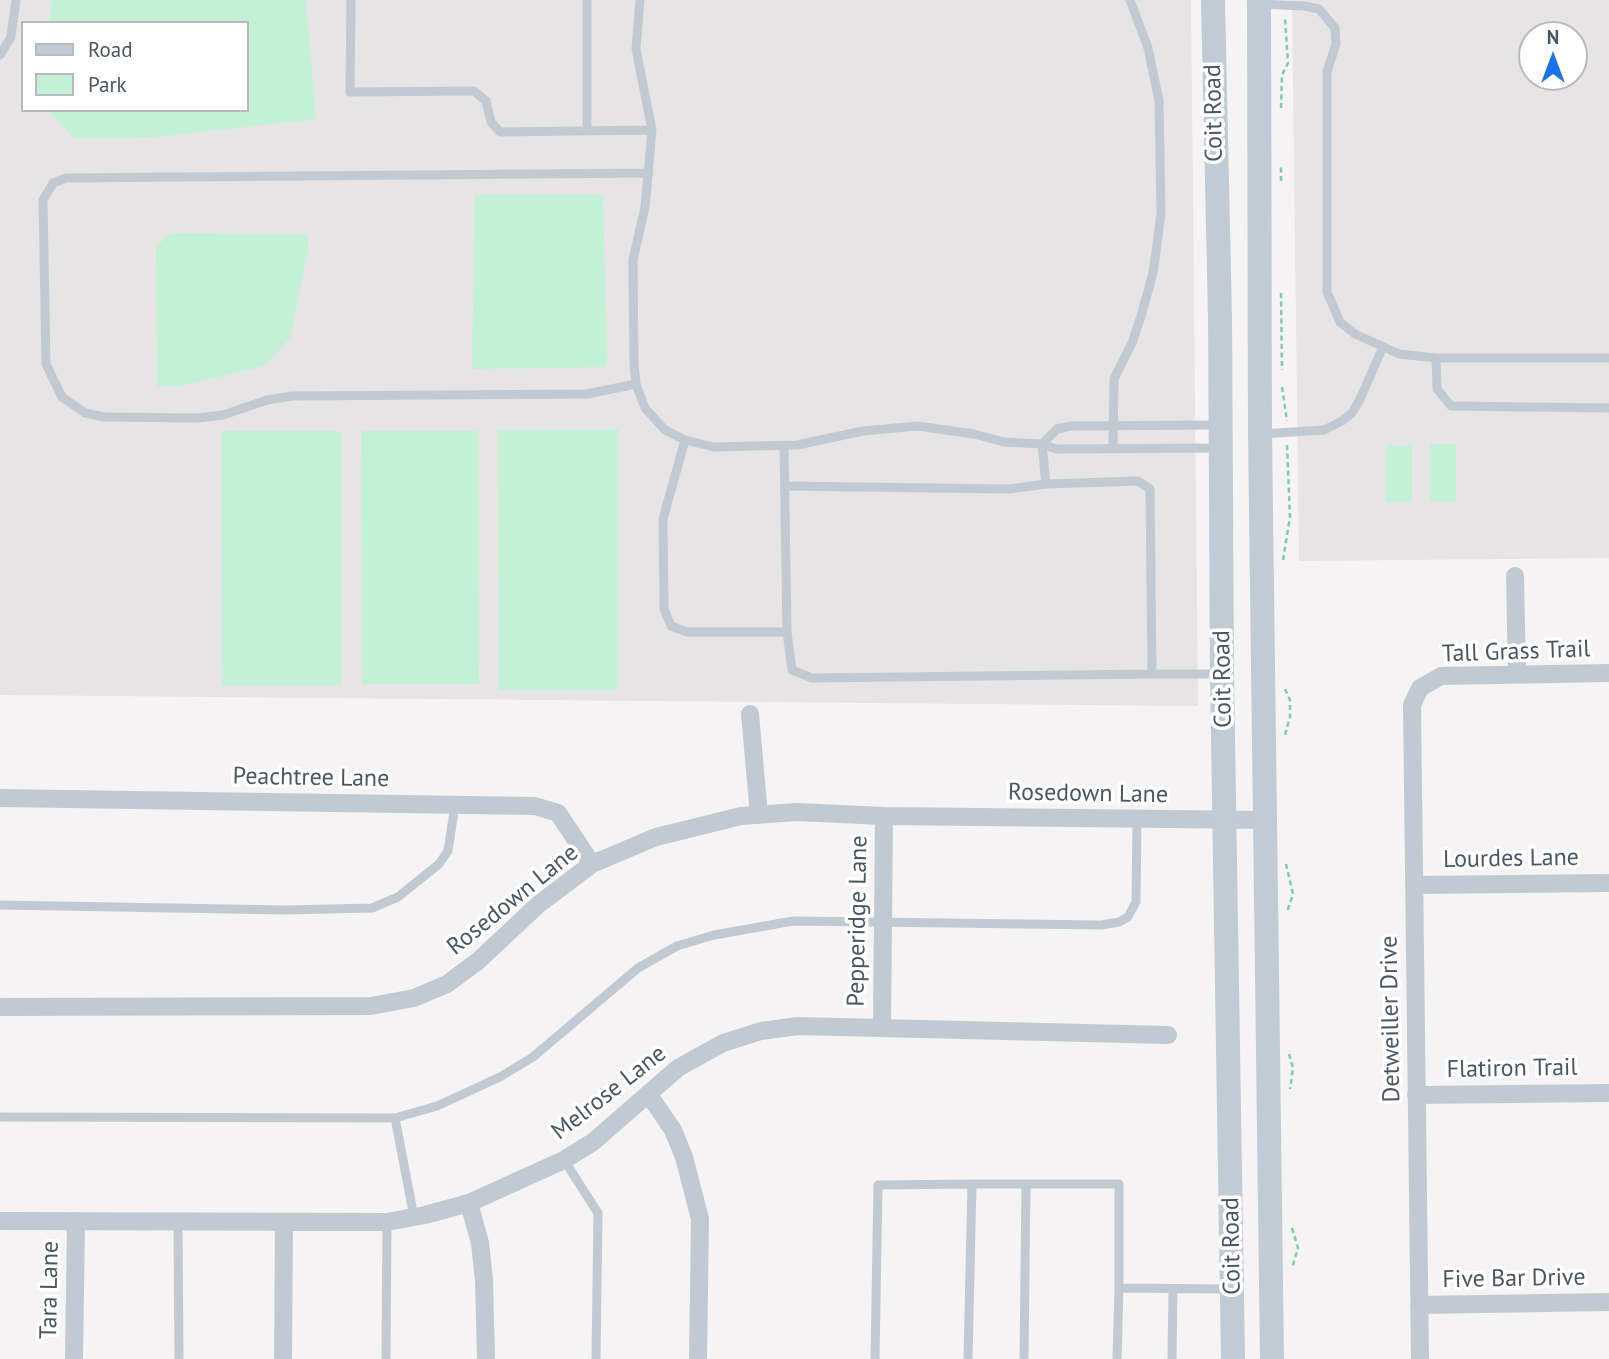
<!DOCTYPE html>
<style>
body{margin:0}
#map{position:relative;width:1609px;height:1359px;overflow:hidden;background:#f5f3f3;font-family:"PT Sans",sans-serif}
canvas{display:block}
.legend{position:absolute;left:21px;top:21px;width:228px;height:91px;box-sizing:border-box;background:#fff;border:2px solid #b7bbc0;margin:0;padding:9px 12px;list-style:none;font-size:21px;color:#4a5661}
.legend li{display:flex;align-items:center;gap:14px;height:35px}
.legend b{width:35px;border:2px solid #b7bbc0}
.north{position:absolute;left:1518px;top:21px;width:70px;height:70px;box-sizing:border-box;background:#fff;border:2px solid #b7bbc0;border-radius:50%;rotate:0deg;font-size:19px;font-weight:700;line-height:28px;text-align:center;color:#4a5661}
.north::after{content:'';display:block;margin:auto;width:24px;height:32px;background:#1a73e8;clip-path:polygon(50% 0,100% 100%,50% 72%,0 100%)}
</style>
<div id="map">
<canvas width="1609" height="1359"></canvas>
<ul class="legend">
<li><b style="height:9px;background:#c1cbd6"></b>Road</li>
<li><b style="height:19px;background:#c3f1d5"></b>Park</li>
</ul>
<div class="north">N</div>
</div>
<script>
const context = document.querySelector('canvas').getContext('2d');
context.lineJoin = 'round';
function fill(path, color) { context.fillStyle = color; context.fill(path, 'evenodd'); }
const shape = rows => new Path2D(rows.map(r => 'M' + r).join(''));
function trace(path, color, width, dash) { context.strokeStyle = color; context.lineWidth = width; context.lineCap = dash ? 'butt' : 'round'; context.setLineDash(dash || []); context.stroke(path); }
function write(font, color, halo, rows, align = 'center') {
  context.font = font + ' "PT Sans",sans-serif'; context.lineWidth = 7; context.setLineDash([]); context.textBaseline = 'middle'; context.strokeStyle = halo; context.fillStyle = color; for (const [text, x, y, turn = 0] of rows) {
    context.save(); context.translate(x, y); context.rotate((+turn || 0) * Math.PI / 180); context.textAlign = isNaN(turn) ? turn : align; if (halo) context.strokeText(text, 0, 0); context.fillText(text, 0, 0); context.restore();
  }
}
const education = shape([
 [0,0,1191,0,1198,706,0,695],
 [23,23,247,23,247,110,23,110],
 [1292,0,1609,0,1609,558,1299,561],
 [1532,35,1574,35,1574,77,1532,77]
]);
const green = shape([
 [52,0,306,0,316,119,157,137,74,138,48,110,247,110,247,23,49,23],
 [475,195,603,195,607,367,472,369],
 [171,233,308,234,308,251,290,338,264,366,178,387,157,386,156,247],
 [618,429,618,690,499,690,498,430],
 [221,431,341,431,341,685,222,685],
 [361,431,478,431,479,684,362,684],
 [1430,444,1456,444,1456,501,1430,501],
 [1386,445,1412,445,1412,502,1386,502]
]);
const path = shape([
 [1281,108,1282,75,1288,63,1285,19],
 [1281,181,1281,167],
 [1281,293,1282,370],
 [1282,387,1287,421],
 [1283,560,1290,517,1287,445],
 [1285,689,1290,700,1290,717,1285,735],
 [1286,864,1293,894,1287,912],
 [1289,1054,1293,1068,1290,1089],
 [1292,1228,1298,1248,1292,1268]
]);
const lane = shape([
 [351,0,350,92,474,91,486,101,491,122,500,132,652,130],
 [587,0,587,131],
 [640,0,636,49,652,130,645,207,633,260,634,365,636,384,645,408,665,430,685,440,714,447,797,445,863,431,917,426,974,434,1004,442,1042,444,1056,449,1220,448],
 [1261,4,1304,6,1319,9,1335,28,1336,44,1327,72,1327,292,1340,322,1355,334,1399,354,1436,358,1609,358],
 [0,55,11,37,16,0],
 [1436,358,1437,389,1451,406,1609,408],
 [636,384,587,394,292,396,267,400,223,415,198,418,104,417,85,413,62,397,46,364,43,200,53,183,66,178,649,173],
 [1261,434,1324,430,1342,421,1352,413,1360,399,1383,347],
 [685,440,663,519,664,609,671,626,687,632,787,632,784,446],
 [1042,444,1046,484,1138,481,1150,489,1152,674,1221,674],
 [1042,444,1057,429,1071,426,1220,425],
 [1113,448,1114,379,1132,343,1141,316,1153,273,1161,214,1159,101,1148,48,1130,0],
 [785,486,1009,489,1046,484],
 [787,632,792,670,812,678,1152,674],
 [0,905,286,910,372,908,398,897,439,864,448,851,455,805],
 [0,1117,395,1118,437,1106,500,1077,533,1057,638,968,677,946,714,935,793,921,1101,925,1119,922,1128,917,1136,902,1137,820],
 [395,1118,414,1217],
 [564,1160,598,1213,596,1359],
 [178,1223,179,1359],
 [386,1359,387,1222],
 [875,1359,878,1185,972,1184],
 [968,1359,972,1184,1026,1184],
 [1024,1359,1026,1184,1119,1184,1119,1288,1231,1289],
 [1117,1359,1119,1288],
 [1172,1359,1173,1289]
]);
const street = shape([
 [1515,576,1517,674],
 [750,714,759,815],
 [0,798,535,806,558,813,592,864],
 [1414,885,1609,883],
 [0,1007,371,1006,414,998,447,984,478,961,539,904,592,864,656,837,741,816,796,812,884,816,1265,820],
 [882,1027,884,816],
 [649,1095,673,1130,684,1157,700,1219,698,1359],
 [1416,1095,1609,1093],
 [469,1203,480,1243,484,1280,486,1359],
 [0,1221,387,1222,425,1215,469,1203,564,1160,593,1142,678,1068,723,1043,761,1031,798,1026,1168,1035],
 [1419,1305,1609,1302],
 [74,1359,76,1221],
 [283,1359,284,1223],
 [1420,1359,1412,705,1420,688,1441,676,1609,673]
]);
const secondary = shape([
 [1213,0,1220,318,1222,674,1233,1359],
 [1259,0,1260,434,1272,1359]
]);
const streetNames = [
 ["Coit Road",1214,113,-91],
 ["Tall Grass Trail",1516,652,-2],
 ["Coit Road",1223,679,-91],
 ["Peachtree Lane",311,778,1],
 ["Rosedown Lane",1088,794,1],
 ["Lourdes Lane",1511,859,-1],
 ["Rosedown Lane",513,900,-39],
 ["Pepperidge Lane",858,921,-89],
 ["Detweiller Drive",1391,1019,-91],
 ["Flatiron Trail",1512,1069,-1],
 ["Melrose Lane",609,1093,-38],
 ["Coit Road",1232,1246,-91],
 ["Five Bar Drive",1514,1279,-1],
 ["Tara Lane",50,1290,-89]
];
fill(education, '#e6e4e5');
fill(green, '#c3f1d5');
trace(path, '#7ad0a6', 2.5, [5, 3.5]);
trace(lane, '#c1cad2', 9);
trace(street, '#c1cad2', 18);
trace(secondary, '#c1cbd6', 24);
write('24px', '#4a5661', '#fff', streetNames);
</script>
